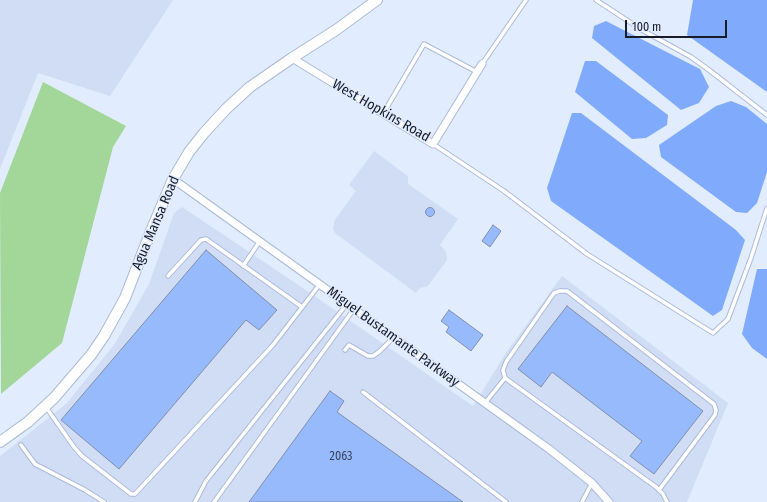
<!DOCTYPE html>
<style>
body{margin:0}
#map{position:relative;width:767px;height:502px;overflow:hidden;background:#e1ecff;font-family:"Fira Sans Condensed",sans-serif}
canvas{display:block}
.scale{position:absolute;left:625px;top:20px;width:102px;height:18px;box-sizing:border-box;border:2px solid #171d28;border-top:0;padding-left:5px;font-size:12px;line-height:14px;white-space:nowrap;color:#171d28;-webkit-text-stroke:3px #e1ecff;paint-order:stroke}
</style>
<div id="map">
<canvas width="767" height="502"></canvas>
<div class="scale">100 m</div>
</div>
<script>
const context = document.querySelector('canvas').getContext('2d');
context.lineJoin = 'round';
function fill(path, color) { context.fillStyle = color; context.fill(path, 'evenodd'); }
const shape = rows => new Path2D(rows.map(r => 'M' + r).join(''));
function trace(path, color, width, dash) { context.strokeStyle = color; context.lineWidth = width; context.lineCap = dash ? 'butt' : 'round'; context.setLineDash(dash || []); context.stroke(path); }
function write(font, color, halo, rows, align = 'center') {
  context.font = font + ' "Fira Sans Condensed",sans-serif'; context.lineWidth = 3; context.setLineDash([]); context.textBaseline = 'middle'; context.strokeStyle = halo; context.fillStyle = color; for (const [text, x, y, turn = 0] of rows) {
    context.save(); context.translate(x, y); context.rotate((+turn || 0) * Math.PI / 180); context.textAlign = isNaN(turn) ? turn : align; if (halo) context.strokeText(text, 0, 0); context.fillText(text, 0, 0); context.restore();
  }
}
const built = shape([
 [0,0,173,0,110,96,38,73,0,169],
 [374,151,408,176,408,184,458,219,440,245,446,252,447,260,428,286,420,288,416,293,335,233,333,229,334,223,336,218,356,191,349,185],
 [182,207,319,299,473,406,508,350,562,276,728,403,687,502,0,502,0,456,66,404,114,345,149,284,174,213]
]);
const green = shape([
 [43,82,126,126,113,147,62,343,1,394,0,193]
]);
const water = shape([
 [693,0,767,0,767,92,687,35],
 [606,21,700,69,709,87,699,103,681,110,592,38,594,26],
 [585,61,596,61,668,115,667,125,646,138,632,139,575,92],
 [731,101,746,107,767,124,767,172,757,203,747,213,736,212,661,157,659,145,716,106],
 [572,113,581,113,736,230,745,240,722,310,713,316,551,201,547,188],
 [757,269,767,269,767,359,752,348,742,334]
]);
const building = shape([
 '425.5 212a4.5 4.5 0 1 1 9 0a4.5 4.5 0 1 1-9 0Z',
 [493,225,501,231,490,247,482,241,493,225],
 [206,250,277,310,259,330,246,320,119,469,61,420,206,250],
 [567,306,703,411,654,474,630,456,642,441,552,372,541,387,518,369,567,306],
 [449,310,483,335,471,351,446,332,449,327,441,321,449,310],
 [330,391,344,401,337,412,463,502,249,502,330,391]
]);
const lane = shape([
 [596,0,642,30,691,57,709,70,767,115],
 [482,64,526,0],
 [383,114,424,44,477,72],
 [433,144,504,191,587,254,713,333,728,319,751,258,767,208],
 [243,266,260,241],
 [168,276,201,240,206,239,302,307],
 [345,350,349,345,368,356,373,356,380,351,394,337],
 [505,378,503,370,506,362,554,293,560,291,567,291,714,404,716,410,715,415,659,490],
 [363,392,506,502],
 [485,403,505,378,656,487,663,494,667,502],
 [46,407,74,447,82,456,131,494,135,494,273,345,320,284],
 [21,445,35,464,85,490,104,502],
 [195,502,206,481,347,304],
 [214,502,354,309],
 [582,502,592,483]
]);
const street = shape([
 [292,58,433,144,482,64],
 [173,179,549,449,592,483,609,502]
]);
const secondary = shape([
 [0,442,28,422,54,398,91,355,104,336,125,298,151,231,173,179,189,152,204,133,226,109,250,87,292,58,336,30,377,0]
]);
const numberNames = [
 ["2063",341,457]
];
const streetNames = [
 ["West Hopkins Road",381,111,30],
 ["Agua Mansa Road",156,223,-67],
 ["Miguel Bustamante Parkway",393,337,36]
];
fill(built, '#d1ddf4');
fill(green, '#a3d799');
fill(water, '#80aafc');
fill(building, '#97bafd');
trace(building, '#8190ad', 1);
trace(lane, '#abbbd9', 5.5);
trace(street, '#abbbd9', 9);
trace(secondary, '#abbbd9', 12);
trace(lane, '#fff', 3.5);
trace(street, '#fff', 7);
trace(secondary, '#fff', 10);
write('12px', '#37445d', null, numberNames);
write('14px', '#171d28', '#e1ecff', streetNames);
</script>
